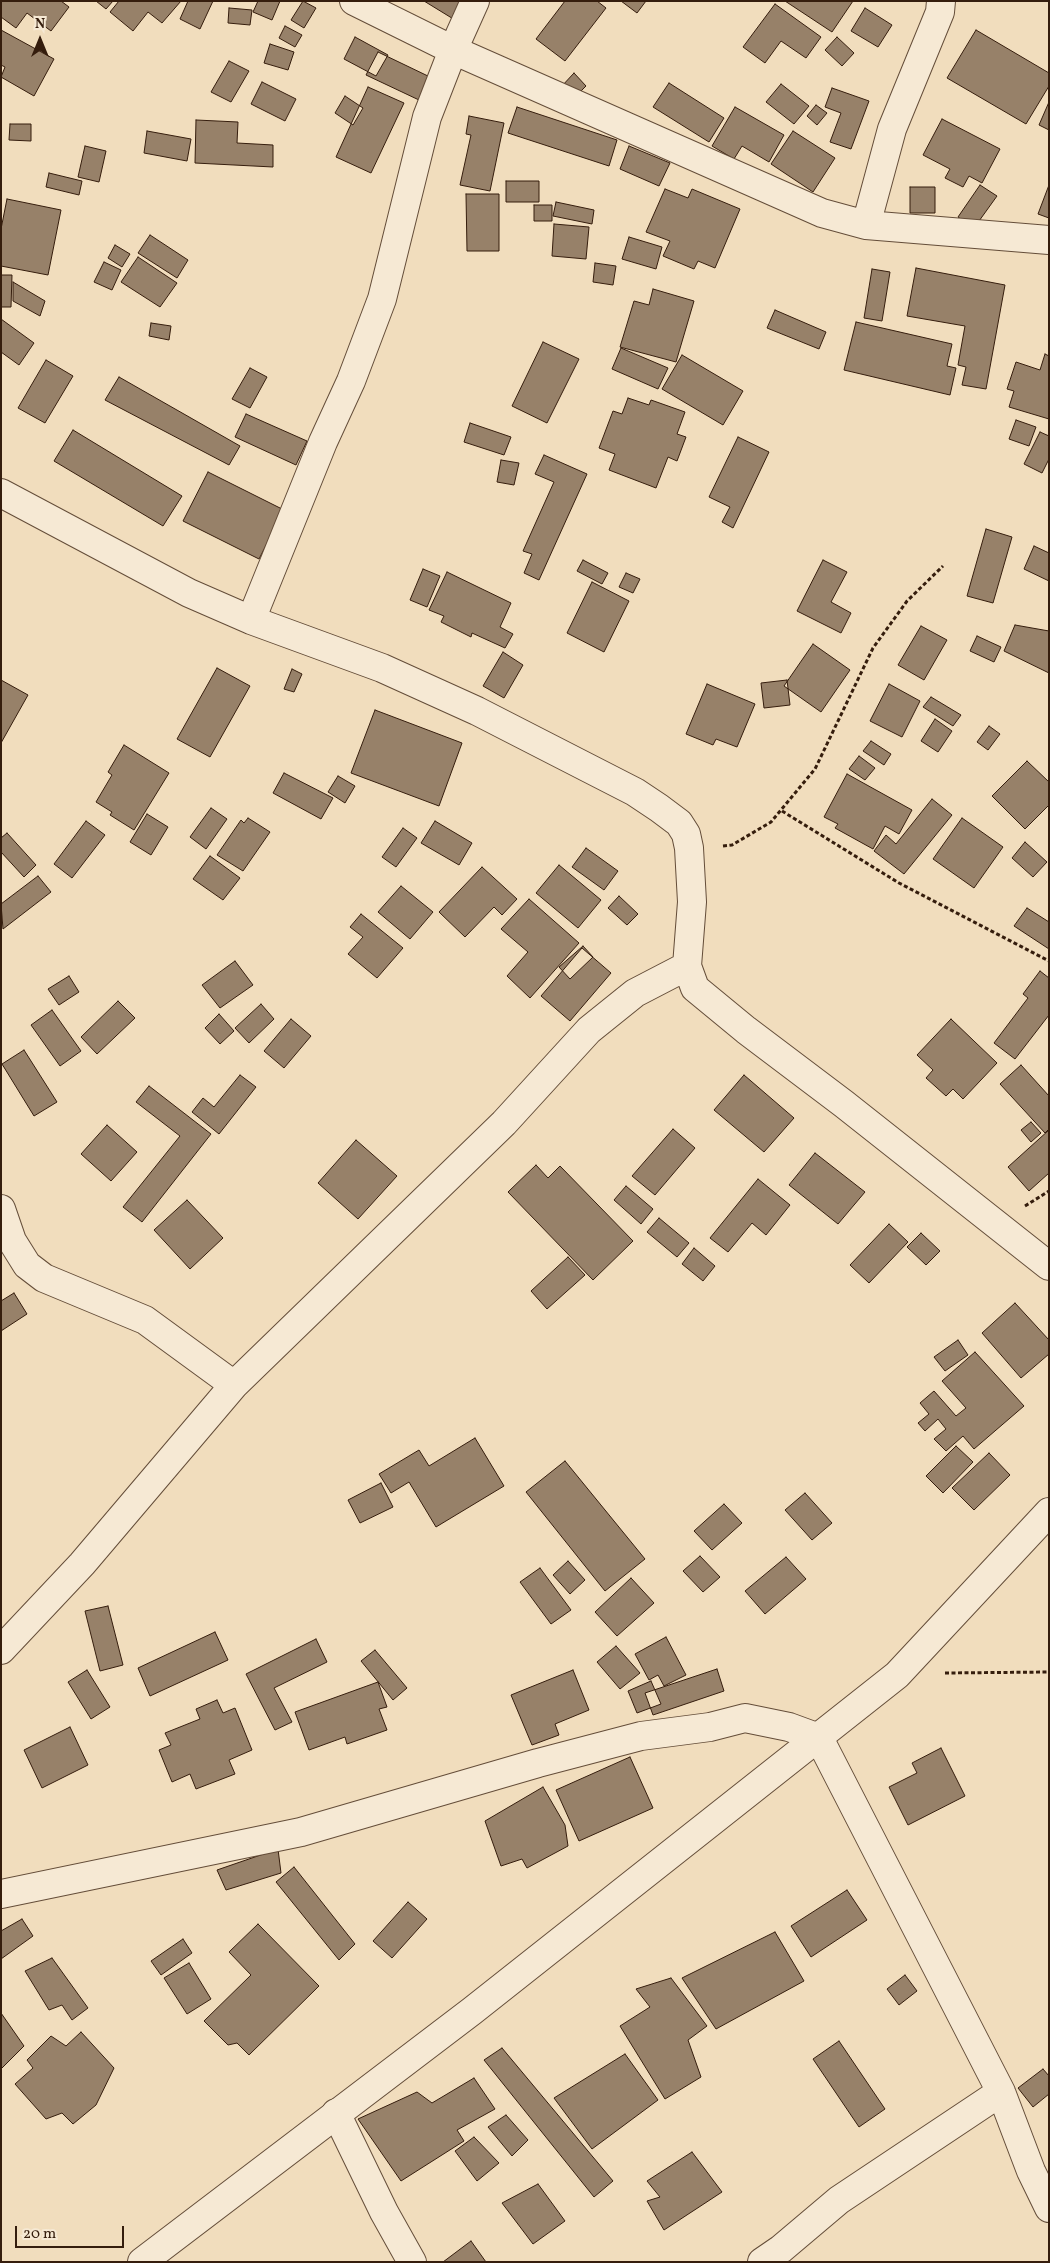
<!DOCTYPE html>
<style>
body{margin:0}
#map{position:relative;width:1050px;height:2263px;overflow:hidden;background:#f1ddbd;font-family:Vollkorn,serif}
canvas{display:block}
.frame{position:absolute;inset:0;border:2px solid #351d0d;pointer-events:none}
.north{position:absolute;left:15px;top:15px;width:50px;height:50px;-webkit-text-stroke:4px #f6e9d4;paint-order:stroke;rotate:0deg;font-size:14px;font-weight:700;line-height:20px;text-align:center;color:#351d0d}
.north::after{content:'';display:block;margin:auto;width:18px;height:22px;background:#351d0d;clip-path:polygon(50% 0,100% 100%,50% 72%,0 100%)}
.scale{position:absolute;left:15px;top:2226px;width:109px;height:22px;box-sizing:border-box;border:2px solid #351d0d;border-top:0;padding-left:6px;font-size:15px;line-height:18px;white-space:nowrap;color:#351d0d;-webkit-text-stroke:4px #f6e9d4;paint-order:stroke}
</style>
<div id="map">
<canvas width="1050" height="2263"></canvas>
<div class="frame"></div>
<div class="north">N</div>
<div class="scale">20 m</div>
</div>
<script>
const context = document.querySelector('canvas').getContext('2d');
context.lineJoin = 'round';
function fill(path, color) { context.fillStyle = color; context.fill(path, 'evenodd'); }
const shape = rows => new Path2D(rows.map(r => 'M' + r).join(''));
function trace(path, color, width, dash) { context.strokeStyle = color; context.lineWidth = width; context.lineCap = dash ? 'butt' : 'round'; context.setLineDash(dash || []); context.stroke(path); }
const building = shape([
 [1,1,61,1,69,7,51,31,27,13,16,28,1,17,1,1],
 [96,1,113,1,106,9,96,1],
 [119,1,181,1,162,23,148,12,133,31,110,12,119,1],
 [188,1,213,1,200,29,180,19,188,1],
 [258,1,280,1,272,20,253,12,258,1],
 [303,1,316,8,304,28,291,20,303,1],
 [424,1,467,1,455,20,424,1],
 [565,1,597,1,606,8,565,61,536,39,565,1],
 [621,1,646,1,637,13,621,1],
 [785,1,853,1,832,32,785,1],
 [775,4,821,37,806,58,781,41,765,63,743,47,775,4],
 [229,8,252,10,250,25,228,23,229,8],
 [865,8,892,25,878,47,851,31,865,8],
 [285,26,302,35,295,47,279,38,285,26],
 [1,30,54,59,34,96,1,77,5,67,1,65,1,30],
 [976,30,1049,73,1049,86,1026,124,947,78,976,30],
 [355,37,388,55,376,76,344,59,355,37],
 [837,37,854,53,842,66,825,50,837,37],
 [270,44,294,52,288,70,264,63,270,44],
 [378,52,430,77,419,100,366,75,378,52],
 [229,61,249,71,231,102,211,92,229,61],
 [574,73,586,86,573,99,561,87,574,73],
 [262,82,296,99,285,121,251,104,262,82],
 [669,83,724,118,709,142,653,107,669,83],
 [781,84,809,106,794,124,766,102,781,84],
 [368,87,404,103,371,173,336,157,368,87],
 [832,88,869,101,851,149,830,142,841,113,825,107,832,88],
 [345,96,363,108,353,125,335,113,345,96],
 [1049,102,1049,130,1039,125,1049,102],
 [816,105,827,113,817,125,807,116,816,105],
 [517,107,617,140,609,166,508,133,517,107],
 [735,107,784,135,769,162,742,146,734,159,712,146,735,107],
 [469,116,504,123,490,191,460,185,471,135,466,134,469,116],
 [942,119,1000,149,982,183,969,176,963,187,945,178,950,169,923,155,942,119],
 [196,120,238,122,237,143,273,145,273,167,195,163,196,120],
 [10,124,31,124,31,141,9,140,10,124],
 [147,131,191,139,187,161,144,153,147,131],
 [793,131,835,158,813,192,771,164,793,131],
 [85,146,106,151,99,182,78,177,85,146],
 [629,146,670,163,659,186,620,169,629,146],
 [49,173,82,181,79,195,46,187,49,173],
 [506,181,539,181,539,202,506,202,506,181],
 [980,185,997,196,974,228,958,217,980,185],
 [1049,185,1049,218,1038,214,1049,185],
 [910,187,935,187,935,213,910,213,910,187],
 [665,189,688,198,692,189,740,209,715,268,698,261,694,269,663,256,670,241,646,232,665,189],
 [466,194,499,194,499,251,467,251,466,194],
 [7,199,61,210,48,275,1,266,1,229,7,199],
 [556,202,594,210,592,224,553,216,556,202],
 [534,205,552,205,552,221,534,221,534,205],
 [554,224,589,227,586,259,552,256,554,224],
 [150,235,188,260,177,278,138,253,150,235],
 [629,237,662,247,656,269,622,259,629,237],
 [115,245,130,254,122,267,108,258,115,245],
 [138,257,177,283,160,307,121,282,138,257],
 [104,262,121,270,112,290,94,282,104,262],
 [595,263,616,266,613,285,593,282,595,263],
 [916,268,1005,285,986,389,962,385,966,367,958,365,965,326,907,316,916,268],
 [872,269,890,272,882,321,864,318,872,269],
 [1,275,12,275,11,307,1,307,1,275],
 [13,282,45,301,40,316,13,301,13,282],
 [653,289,694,301,676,362,620,347,634,301,649,305,653,289],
 [775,310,826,332,819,349,767,328,775,310],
 [1,319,34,343,19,365,1,352,1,319],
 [856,322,952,344,947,366,956,368,950,395,844,370,856,322],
 [151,323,171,326,169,340,149,336,151,323],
 [543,342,579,359,547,423,512,406,543,342],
 [621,348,668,368,658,389,612,369,621,348],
 [1045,354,1049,356,1049,419,1009,407,1014,391,1007,389,1016,362,1040,370,1045,354],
 [682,355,743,391,723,425,662,389,682,355],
 [46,360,73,376,45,423,18,408,46,360],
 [250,368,267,377,250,408,232,399,250,368],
 [119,377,240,446,229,465,105,400,119,377],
 [628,398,649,405,651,400,685,412,677,434,686,437,677,461,668,457,656,488,609,470,615,454,599,448,613,411,622,414,628,398],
 [246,414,307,441,296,465,235,437,246,414],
 [1016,420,1036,427,1029,446,1009,439,1016,420],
 [470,423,511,437,504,455,464,442,470,423],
 [73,430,182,496,163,526,54,461,73,430],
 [1040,432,1049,436,1049,459,1042,473,1024,464,1040,432],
 [738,437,769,452,733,528,722,522,730,507,709,497,738,437],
 [544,455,587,474,539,580,524,573,532,554,523,551,554,482,535,474,544,455],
 [501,460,519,463,514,485,497,482,501,460],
 [208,472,284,510,259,559,183,521,208,472],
 [986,529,1012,537,993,603,967,596,986,529],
 [1034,546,1049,553,1049,581,1024,569,1034,546],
 [583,560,608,573,602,584,577,571,583,560],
 [823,560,847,572,831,602,851,613,841,633,797,611,823,560],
 [423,569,440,576,427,607,410,600,423,569],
 [447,572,511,603,500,627,513,634,505,648,472,633,471,637,441,622,444,616,429,610,447,572],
 [626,573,640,579,633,593,619,587,626,573],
 [592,582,629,601,604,652,567,633,592,582],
 [1015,625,1049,631,1049,673,1004,651,1015,625],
 [921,626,947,640,924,680,898,665,921,626],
 [977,636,1001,647,994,662,970,651,977,636],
 [813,644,850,670,821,712,784,686,813,644],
 [503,652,523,665,504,698,483,686,503,652],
 [217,668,250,686,210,757,177,739,217,668],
 [292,669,302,674,294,692,284,689,292,669],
 [1,680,28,695,1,743,1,680],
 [787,680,790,705,764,708,761,683,787,680],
 [707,684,755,704,737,747,716,739,713,745,686,734,707,684],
 [889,684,920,701,902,737,870,721,889,684],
 [931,697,961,715,953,726,923,707,931,697],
 [375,710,462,743,439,806,351,773,375,710],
 [935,719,952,731,938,752,921,741,935,719],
 [989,726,1000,734,988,750,977,742,989,726],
 [871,741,891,754,884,765,863,751,871,741],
 [124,745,169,773,134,830,110,815,112,812,96,802,112,775,108,772,124,745],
 [859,756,875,768,865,780,849,769,859,756],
 [1027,761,1049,782,1049,805,1025,829,992,796,1027,761],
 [284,773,333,798,321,819,273,793,284,773],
 [847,774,912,810,899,834,885,826,873,849,835,828,838,824,824,817,847,774],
 [338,776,355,786,345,803,328,792,338,776],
 [932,799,952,815,904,874,874,851,886,835,896,844,932,799],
 [211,808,227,819,206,849,190,837,211,808],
 [147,814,168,827,151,855,130,842,147,814],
 [248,818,270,832,243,871,217,855,241,820,244,823,248,818],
 [962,818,1003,847,974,888,933,859,962,818],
 [86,821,105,835,72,878,54,864,86,821],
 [435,821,472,843,459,865,421,843,435,821],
 [403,828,417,838,396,867,382,857,403,828],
 [7,833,36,865,24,877,1,852,1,838,7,833],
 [1025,842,1047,862,1033,877,1012,858,1025,842],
 [586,848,618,871,604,890,572,867,586,848],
 [210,856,240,878,223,900,193,879,210,856],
 [559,865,601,900,578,928,536,893,559,865],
 [482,867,517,899,502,915,494,907,465,937,439,912,482,867],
 [38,876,51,892,3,929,1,904,38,876],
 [401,886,433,912,410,939,378,912,401,886],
 [619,896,638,914,627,925,608,908,619,896],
 [529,899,579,943,530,998,507,976,528,952,501,929,529,899],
 [1027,908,1049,922,1049,949,1014,926,1027,908],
 [361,914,403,948,377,978,348,954,363,937,350,927,361,914],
 [583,946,593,957,570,979,559,967,583,946],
 [582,948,611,973,570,1021,541,996,582,948],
 [235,961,253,985,220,1008,202,985,235,961],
 [1040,971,1049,978,1049,1015,1015,1059,994,1043,1028,998,1023,994,1040,971],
 [69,976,79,992,59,1005,48,989,69,976],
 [118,1001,135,1018,97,1054,81,1037,118,1001],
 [261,1004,274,1019,249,1043,235,1028,261,1004],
 [52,1010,81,1051,60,1066,31,1025,52,1010],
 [219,1014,234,1031,220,1044,205,1028,219,1014],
 [291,1019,311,1036,284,1068,264,1051,291,1019],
 [951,1019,997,1063,963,1099,953,1089,946,1096,926,1078,933,1070,917,1055,951,1019],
 [24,1050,57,1102,34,1116,2,1064,24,1050],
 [1021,1065,1049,1096,1049,1129,1045,1133,1000,1084,1021,1065],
 [240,1075,256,1087,219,1134,192,1112,203,1098,214,1107,240,1075],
 [744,1075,794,1118,764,1152,714,1110,744,1075],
 [149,1086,211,1134,142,1222,123,1207,180,1136,136,1102,149,1086],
 [1031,1122,1041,1133,1031,1142,1021,1130,1031,1122],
 [107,1125,137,1152,111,1181,81,1154,107,1125],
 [673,1129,695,1148,655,1195,632,1176,673,1129],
 [1049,1130,1049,1173,1029,1191,1008,1167,1049,1130],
 [356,1140,397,1176,358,1219,318,1183,356,1140],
 [815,1153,865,1192,838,1224,789,1185,815,1153],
 [536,1165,548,1178,560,1166,633,1241,593,1280,508,1192,536,1165],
 [758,1179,790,1205,766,1235,752,1223,728,1252,710,1238,758,1179],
 [626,1186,653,1209,641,1224,614,1200,626,1186],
 [187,1200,223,1238,190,1269,154,1230,187,1200],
 [659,1218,689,1243,677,1257,647,1232,659,1218],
 [889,1224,908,1242,869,1283,850,1265,889,1224],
 [921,1233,940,1251,926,1265,907,1247,921,1233],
 [694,1248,715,1266,703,1281,682,1264,694,1248],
 [568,1257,585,1275,547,1309,531,1291,568,1257],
 [14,1293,27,1314,1,1331,1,1301,14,1293],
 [1015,1303,1049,1340,1049,1354,1021,1378,982,1333,1015,1303],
 [958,1340,968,1355,945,1371,934,1357,958,1340],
 [975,1352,1024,1406,974,1449,963,1436,946,1451,934,1439,946,1429,938,1419,925,1431,918,1423,929,1414,920,1403,934,1391,956,1416,966,1408,942,1381,975,1352],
 [475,1438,504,1486,436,1527,409,1482,391,1493,379,1474,419,1450,429,1466,475,1438],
 [956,1446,973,1462,943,1493,926,1476,956,1446],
 [989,1453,1010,1475,974,1510,952,1488,989,1453],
 [565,1461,645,1559,605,1591,526,1492,565,1461],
 [381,1483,393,1507,360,1523,348,1500,381,1483],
 [805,1493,832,1523,812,1540,785,1510,805,1493],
 [724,1504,742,1523,712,1550,694,1531,724,1504],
 [700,1556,720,1577,703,1592,683,1571,700,1556],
 [786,1557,806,1579,765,1614,745,1591,786,1557],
 [568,1561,585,1580,570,1594,553,1575,568,1561],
 [540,1568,571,1610,551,1624,520,1582,540,1568],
 [631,1578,654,1603,617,1636,595,1612,631,1578],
 [108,1606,123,1665,100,1671,85,1611,108,1606],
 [215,1632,228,1660,150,1696,138,1668,215,1632],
 [666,1637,686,1675,664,1686,658,1675,649,1680,635,1654,666,1637],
 [316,1639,327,1662,274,1688,292,1722,275,1730,246,1674,316,1639],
 [616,1646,640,1673,620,1689,597,1662,616,1646],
 [375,1650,407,1688,393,1700,361,1661,375,1650],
 [717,1669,724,1691,653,1715,645,1693,717,1669],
 [87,1670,110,1707,91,1719,68,1682,87,1670],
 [573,1670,589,1710,555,1724,559,1735,532,1745,511,1695,573,1670],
 [651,1681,661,1704,637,1713,628,1691,651,1681],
 [378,1682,387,1707,379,1709,387,1730,347,1744,345,1737,309,1750,295,1712,378,1682],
 [217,1700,223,1713,235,1708,252,1750,229,1760,235,1774,196,1789,190,1774,172,1782,159,1750,171,1745,165,1733,200,1719,196,1709,217,1700],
 [70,1727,88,1765,42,1788,24,1750,70,1727],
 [941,1748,965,1796,908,1825,889,1787,917,1773,912,1763,941,1748],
 [630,1757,653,1808,579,1841,556,1790,630,1757],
 [543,1787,565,1825,568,1846,527,1868,522,1859,501,1866,485,1821,543,1787],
 [278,1849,281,1873,226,1890,217,1870,278,1849],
 [294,1867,355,1944,339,1960,276,1882,294,1867],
 [847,1890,867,1920,811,1957,791,1926,847,1890],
 [408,1902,427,1919,392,1958,373,1941,408,1902],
 [22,1919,33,1936,1,1959,1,1931,22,1919],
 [258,1924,319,1986,249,2055,237,2043,228,2045,204,2021,251,1975,229,1952,258,1924],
 [775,1932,804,1981,716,2029,682,1978,775,1932],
 [183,1939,192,1953,161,1975,151,1961,183,1939],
 [52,1958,88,2008,72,2020,62,2005,49,2010,25,1971,52,1958],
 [189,1963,211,1999,187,2014,164,1978,189,1963],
 [905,1975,917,1991,899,2005,887,1989,905,1975],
 [671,1978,707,2026,688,2040,701,2077,665,2099,620,2026,650,2007,636,1989,671,1978],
 [1,2013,24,2046,1,2069,1,2013],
 [81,2032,114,2068,96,2105,73,2124,62,2113,46,2119,15,2084,33,2068,27,2060,51,2036,66,2046,81,2032],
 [839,2041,885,2109,859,2127,813,2059,839,2041],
 [502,2048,613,2181,594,2197,484,2060,502,2048],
 [625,2054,658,2100,592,2149,554,2098,625,2054],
 [1043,2069,1049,2076,1049,2094,1033,2107,1018,2088,1043,2069],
 [474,2078,495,2109,457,2130,464,2141,401,2181,358,2119,417,2092,432,2103,474,2078],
 [506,2115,528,2140,512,2156,488,2127,506,2115],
 [474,2137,499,2163,477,2181,455,2151,474,2137],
 [692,2152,722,2192,664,2230,647,2201,660,2197,647,2181,692,2152],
 [538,2184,565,2221,533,2244,502,2203,538,2184],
 [471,2241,486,2262,443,2262,471,2241]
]);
const path = shape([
 [782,811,899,883,1049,961],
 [723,846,732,845,771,822,815,769,873,648,907,601,943,566],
 [1025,1206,1049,1191],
 [945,1673,1049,1672]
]);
const minor = shape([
 [354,1,453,50,822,213,866,225,1049,240],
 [866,225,892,129,940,12,941,1],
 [1,493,189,593,251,620,382,668,477,711,635,792,659,808,679,823,686,834,689,848,692,902,687,966,695,988,746,1030,844,1104,1049,1266],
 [251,620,323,442,351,381,382,299,427,117,453,50,475,1],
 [1,1209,12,1241,27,1265,44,1278,145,1320,234,1385],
 [1,1650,82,1564,234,1385,504,1123,589,1030,635,993,687,966],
 [1,1894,301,1832,538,1763,641,1736,710,1727,745,1718,789,1727,819,1738,1001,2092,1031,2171,1049,2208],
 [336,2113,384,2212,412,2262],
 [762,2262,781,2249,839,2200,1001,2092]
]);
const tertiary = shape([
 [142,2262,472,2011,897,1675,1049,1512]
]);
fill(building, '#978169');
trace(building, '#351d0d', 1);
trace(minor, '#644d39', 30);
trace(tertiary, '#644d39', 30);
trace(path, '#351d0d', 3, [4, 2.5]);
trace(minor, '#f6e9d4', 28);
trace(tertiary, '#f6e9d4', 28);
</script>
